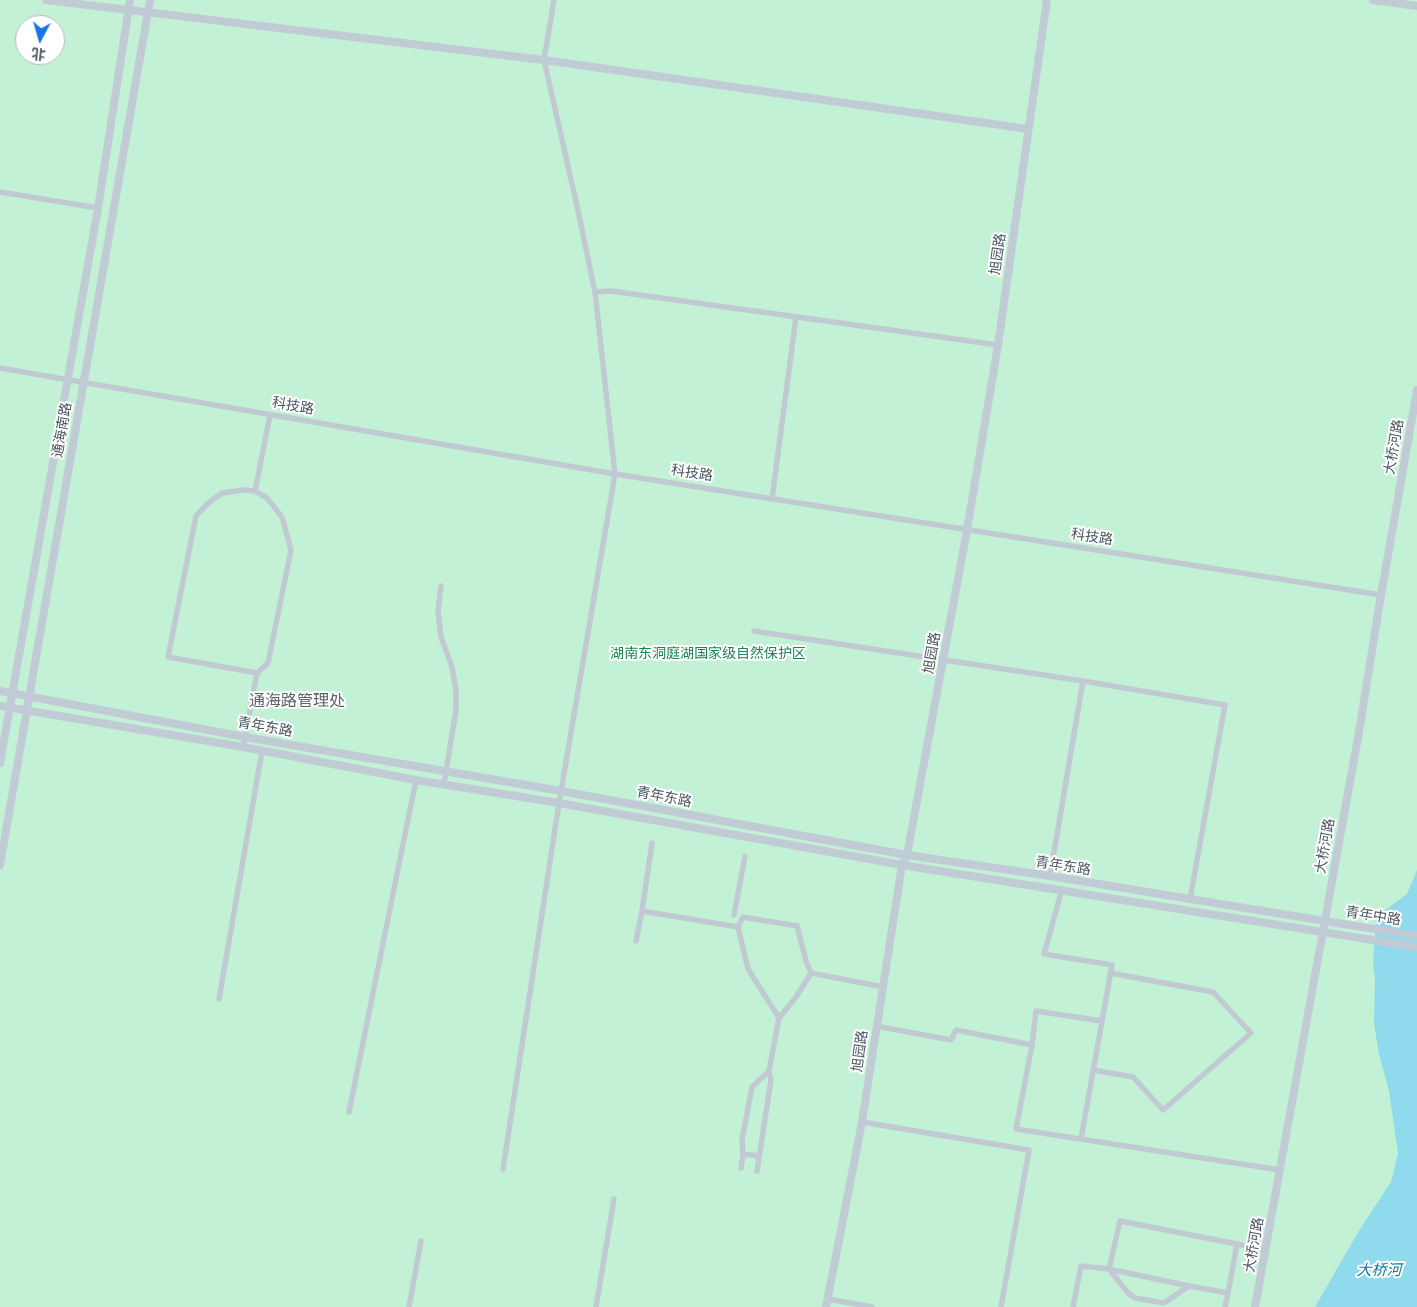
<!DOCTYPE html>
<meta charset="utf-8">
<style>
body{margin:0}
#map{position:relative;width:1417px;height:1307px;overflow:hidden;background:#f5f3f3;font-family:"Public Sans","Noto Sans SC",sans-serif}
canvas{display:block}
.north{position:absolute;left:15px;top:15px;width:50px;height:50px;box-sizing:border-box;background:#fff;border:1px solid #b7bbc0;border-radius:50%;rotate:186deg;font-size:14px;font-weight:700;line-height:20px;text-align:center;color:#4a5661}
.north::after{content:'';display:block;margin:auto;width:18px;height:22px;background:#1a73e8;clip-path:polygon(50% 0,100% 100%,50% 72%,0 100%)}
</style>
<div id="map">
<canvas width="1417" height="1307"></canvas>
<div class="north">北</div>
</div>
<script>
const context = document.querySelector('canvas').getContext('2d');
context.lineJoin = 'round';
function fill(path, color) { context.fillStyle = color; context.fill(path, 'evenodd'); }
const shape = rows => new Path2D(rows.map(r => 'M' + r).join(''));
function trace(path, color, width, dash) { context.strokeStyle = color; context.lineWidth = width; context.lineCap = dash ? 'butt' : 'round'; context.setLineDash(dash || []); context.stroke(path); }
function write(font, color, halo, rows, align = 'center') {
  context.font = font + ' "Public Sans","Noto Sans SC",sans-serif'; context.lineWidth = 4; context.setLineDash([]); context.textBaseline = 'middle'; context.strokeStyle = halo; context.fillStyle = color; for (const [text, x, y, turn = 0] of rows) {
    context.save(); context.translate(x, y); context.rotate((+turn || 0) * Math.PI / 180); context.textAlign = isNaN(turn) ? turn : align; if (halo) context.strokeText(text, 0, 0); context.fillText(text, 0, 0); context.restore();
  }
}
const green = shape([
 [0,0,1417,0,1417,1307,0,1307],
 [25,25,55,25,55,55,25,55]
]);
const water = shape([
 [1417,870,1417,1307,1315,1307,1360,1229,1391,1182,1398,1153,1389,1091,1379,1054,1374,1024,1375,979,1373,963,1376,917,1407,894]
]);
const street = shape([
 [0,192,98,208],
 [595,292,611,291,998,345],
 [0,368,615,474,1381,595],
 [255,491,244,490,222,493,207,504,196,516,168,657,257,673],
 [772,499,796,317],
 [441,586,438,611,441,637,452,667,456,690,456,710,444,784],
 [754,631,1083,681,1225,705,1190,899],
 [243,747,257,673,268,663,291,550,282,517,267,498,255,491,270,415],
 [652,843,642,911,738,927],
 [1050,876,1083,681],
 [1062,889,1044,954,1112,965,1081,1139],
 [734,915,745,856],
 [636,941,642,911],
 [219,999,262,751],
 [779,1018,748,969,738,927,743,917,797,926,806,961,811,973],
 [876,1026,951,1040,956,1030,1032,1045,1016,1129,1280,1170],
 [1032,1045,1036,1011,1102,1021],
 [1093,1070,1133,1077,1163,1110,1251,1033,1213,992,1110,973],
 [349,1112,416,780],
 [862,1122,1029,1150,1001,1307],
 [743,1154,759,1156],
 [741,1168,743,1154,742,1140,752,1087,769,1071],
 [503,1169,559,803,615,474,595,292,577,206,544,60,554,0],
 [757,1171,771,1080,769,1071,779,1018,796,997,811,973,883,987],
 [1237,1244,1228,1293,1189,1286,1164,1303,1135,1298,1128,1293,1109,1269,1120,1221,1237,1244,1266,1250],
 [828,1299,872,1307],
 [409,1307,421,1241],
 [596,1307,614,1199],
 [1073,1307,1081,1266,1109,1269,1189,1286],
 [1225,1307,1228,1293]
]);
const secondary = shape([
 [46,0,544,60,1028,129],
 [1373,0,1417,6],
 [0,691,245,737,561,791,907,855,1050,876,1417,936],
 [0,706,243,747,416,780,559,803,902,865,1417,947],
 [0,763,98,208,130,0],
 [0,865,150,0],
 [826,1307,862,1122,902,865,907,855,967,530,998,345,1047,0],
 [1255,1307,1359,732,1381,595,1417,390]
]);
const streetNames = [
 ["旭园路",998,254,-82],
 ["科技路",293,406,10],
 ["通海南路",62,430,-80],
 ["大桥河路",1394,447,-80],
 ["科技路",692,473,9],
 ["科技路",1092,537,9],
 ["旭园路",932,653,-80],
 ["青年东路",265,727,10],
 ["青年东路",664,797,11],
 ["大桥河路",1325,846,-80],
 ["青年东路",1063,866,9],
 ["青年中路",1373,916,9],
 ["旭园路",860,1051,-82],
 ["大桥河路",1254,1245,-80]
];
const parkNames = [
 ["湖南东洞庭湖国家级自然保护区",708,654]
];
const waterNames = [
 ["大桥河",1379,1270]
];
const quarterNames = [
 ["通海路管理处",297,701]
];
fill(green, '#c3f1d5');
fill(water, '#90daee');
trace(street, '#c1cad2', 5.5);
trace(secondary, '#c1cbd6', 8);
write('14px', '#4a5661', '#fff', streetNames);
write('14px', '#17864f', '#fff', parkNames);
write('italic 15px', '#0c7c9b', '#fff', waterNames);
write('16px', '#5f6368', '#fff', quarterNames);
</script>
